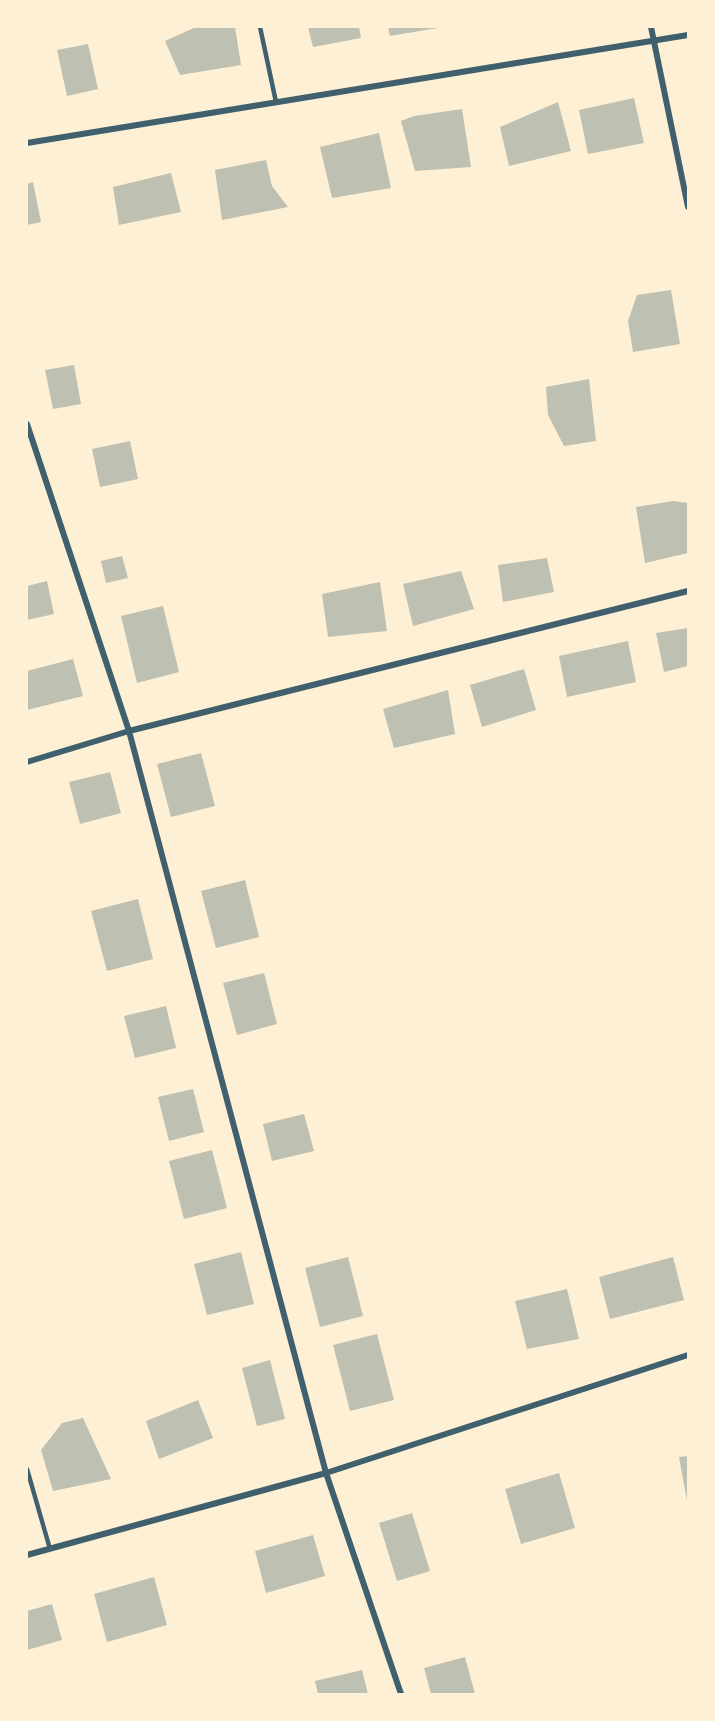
<!DOCTYPE html>
<style>
body{margin:0}
#map{position:relative;width:715px;height:1721px;overflow:hidden;background:#fdf0d5;font-family:"Sofia Sans Condensed",sans-serif}
canvas{display:block}
.frame{position:absolute;inset:0;border:28px solid #fdf0d5;pointer-events:none}
</style>
<div id="map">
<canvas width="715" height="1721"></canvas>
<div class="frame"></div>
</div>
<script>
const context = document.querySelector('canvas').getContext('2d');
context.lineJoin = 'round';
function fill(path, color) { context.fillStyle = color; context.fill(path, 'evenodd'); }
const shape = rows => new Path2D(rows.map(r => 'M' + r).join(''));
function trace(path, color, width, dash) { context.strokeStyle = color; context.lineWidth = width; context.lineCap = dash ? 'butt' : 'round'; context.setLineDash(dash || []); context.stroke(path); }
const building = shape([
 [196,27,235,27,241,65,180,75,165,41],
 [308,27,359,27,361,38,313,47],
 [388,27,438,27,438,28,390,36],
 [88,44,98,89,67,96,57,50],
 [634,98,644,143,588,154,579,110],
 [558,102,571,151,509,166,500,127],
 [462,109,471,167,415,171,401,121,414,116],
 [379,133,391,188,332,198,320,147],
 [266,160,272,186,288,207,222,220,215,170],
 [171,173,181,212,119,225,113,187],
 [33,182,41,222,27,225,27,184],
 [671,290,680,344,633,352,628,321,637,295],
 [74,365,81,404,53,409,45,370],
 [589,379,596,441,564,446,548,415,546,387],
 [130,441,138,479,100,487,92,449],
 [673,501,688,503,688,553,645,563,636,507],
 [122,556,128,578,106,583,101,561],
 [547,558,554,592,503,602,498,565],
 [461,571,474,609,413,626,403,584],
 [47,581,54,614,27,620,27,586],
 [380,582,387,631,328,637,322,594],
 [163,606,179,672,137,683,121,616],
 [688,628,688,666,664,672,656,633],
 [628,641,636,682,567,697,559,656],
 [73,659,83,696,27,710,27,671],
 [524,669,536,710,482,727,470,685],
 [448,690,455,734,394,748,383,709],
 [201,753,215,806,171,817,157,764],
 [110,772,121,813,80,824,69,782],
 [245,880,259,937,216,948,201,891],
 [138,899,153,959,107,971,91,911],
 [264,973,277,1024,237,1035,223,983],
 [166,1006,176,1048,135,1058,124,1016],
 [193,1089,204,1132,169,1141,158,1097],
 [304,1114,314,1151,272,1161,263,1124],
 [212,1150,227,1208,184,1219,169,1161],
 [241,1252,254,1304,207,1315,194,1264],
 [348,1257,363,1316,320,1327,305,1268],
 [673,1257,684,1300,610,1319,599,1277],
 [567,1289,579,1339,527,1349,515,1301],
 [377,1334,394,1400,350,1411,333,1345],
 [270,1360,285,1419,257,1426,242,1368],
 [198,1400,213,1438,159,1459,146,1421],
 [83,1418,111,1479,53,1491,41,1450,62,1423],
 [688,1456,688,1501,687,1501,679,1457],
 [559,1473,575,1528,521,1544,505,1489],
 [412,1513,430,1571,397,1581,379,1523],
 [313,1535,325,1576,266,1593,255,1551],
 [154,1577,167,1625,107,1642,94,1594],
 [52,1604,62,1640,27,1650,27,1611],
 [465,1657,475,1694,431,1694,424,1668],
 [362,1670,368,1694,318,1694,315,1681]
]);
const service = shape([
 [260,27,276,102],
 [27,1469,50,1549]
]);
const minor = shape([
 [651,27,688,207],
 [27,143,688,35],
 [27,424,129,731,326,1473,401,1694],
 [27,762,129,731,688,591],
 [27,1555,326,1473,688,1355]
]);
fill(building, '#bec0b2');
trace(service, '#3f606c', 4.5);
trace(minor, '#3f606c', 6);
</script>
